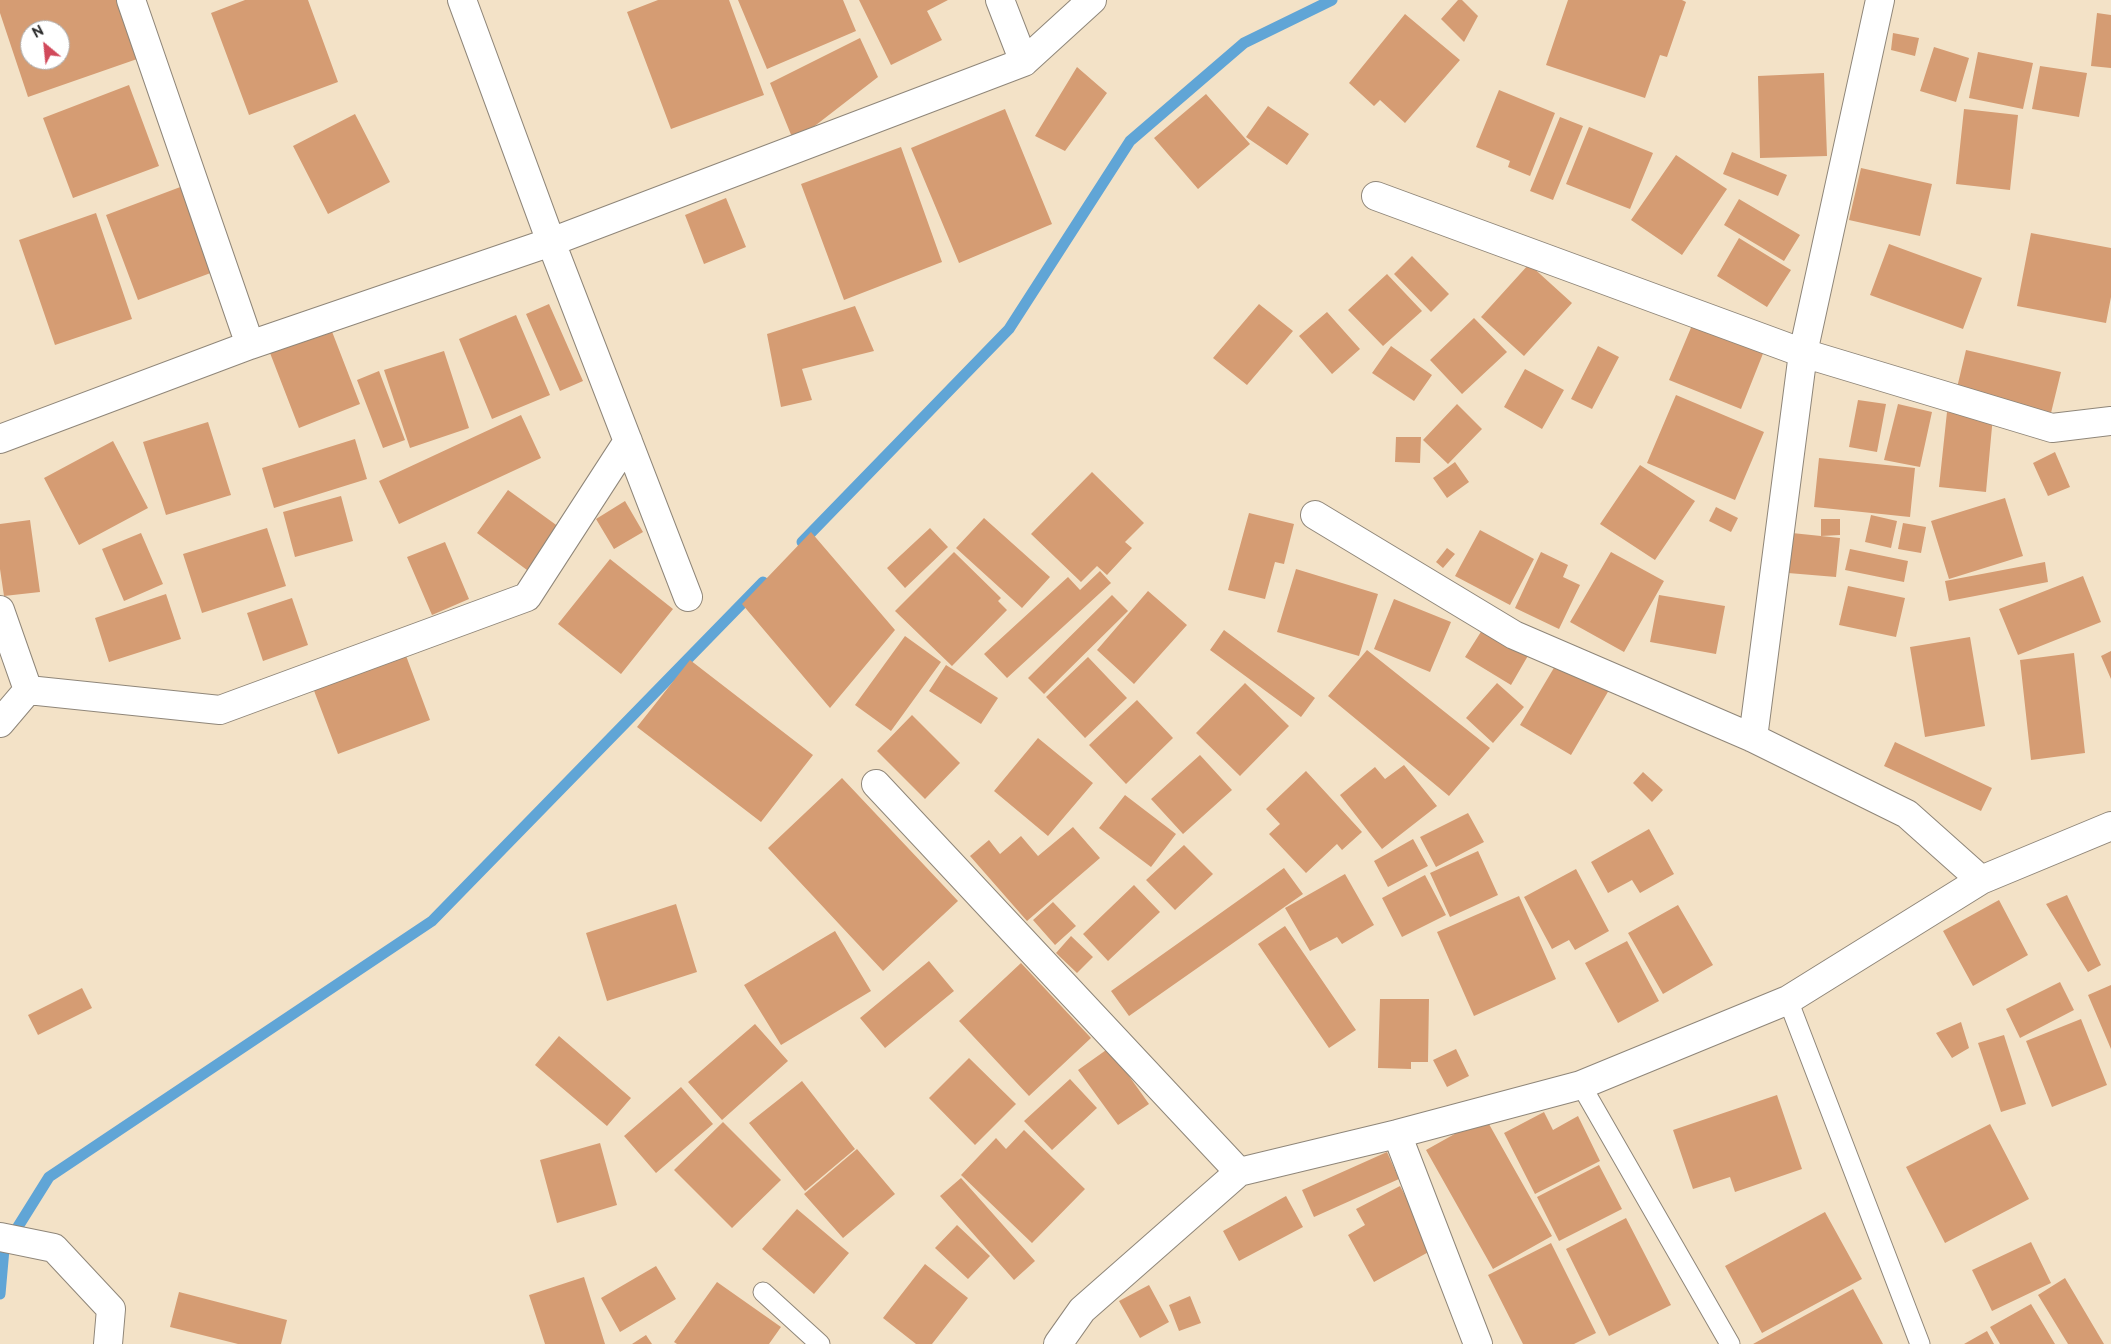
<!DOCTYPE html>
<style>
body{margin:0}
#map{position:relative;width:2111px;height:1344px;overflow:hidden;background:#f3e2c7;font-family:"Balsamiq Sans",sans-serif}
canvas{display:block}
.north{position:absolute;left:20px;top:20px;width:50px;height:50px;box-sizing:border-box;background:#fff;border:1px solid #aaa;border-radius:50%;rotate:332deg;font-size:14px;font-weight:700;line-height:20px;text-align:center;color:#2b2b2b}
.north::after{content:'';display:block;margin:auto;width:18px;height:22px;background:#d1495b;clip-path:polygon(50% 0,100% 100%,50% 72%,0 100%)}
</style>
<div id="map">
<canvas width="2111" height="1344"></canvas>
<div class="north">N</div>
</div>
<script>
const context = document.querySelector('canvas').getContext('2d');
context.lineJoin = 'round';
const shape = rows => new Path2D(rows.map(r => 'M' + r).join(''));
function trace(path, color, width, dash) { context.strokeStyle = color; context.lineWidth = width; context.lineCap = dash ? 'butt' : 'round'; context.setLineDash(dash || []); context.stroke(path); }
function fill(path, color) { context.fillStyle = color; context.fill(path, 'evenodd'); }
const stream = shape([
 [802,542,1009,329,1130,141,1244,43,1332,0],
 [0,1294,4,1249,49,1177,432,921,763,582]
]);
const building = shape([
 [0,0,120,0,140,58,28,97,0,13],
 [30,30,60,30,60,60,30,60],
 [245,0,308,0,338,82,249,115,211,13],
 [658,0,729,0,764,95,671,129,627,12],
 [738,0,843,0,856,31,767,69],
 [859,0,948,0,927,11,942,40,891,65],
 [1458,0,1462,0,1478,16,1464,42,1441,19],
 [1568,0,1682,0,1686,2,1667,57,1660,55,1645,98,1546,65],
 [2097,13,2111,15,2111,68,2091,66],
 [1405,14,1460,60,1405,123,1380,100,1374,106,1349,83],
 [1893,33,1919,38,1915,56,1891,50],
 [860,38,878,77,794,142,770,83],
 [1934,47,1969,58,1956,102,1920,91],
 [1978,52,2033,63,2023,109,1969,98],
 [2040,66,2087,73,2079,117,2032,109],
 [1077,67,1107,93,1065,151,1035,136],
 [1824,73,1827,156,1760,158,1758,76],
 [129,85,159,166,73,198,43,118],
 [1499,90,1555,113,1530,176,1508,167,1510,161,1476,147],
 [1206,94,1250,144,1198,189,1154,138],
 [1268,106,1309,134,1287,165,1246,137],
 [1005,109,1052,224,959,263,911,148],
 [1964,109,2018,115,2010,190,1956,184],
 [355,114,390,182,328,214,293,146],
 [1560,117,1583,126,1553,200,1530,191],
 [1589,127,1653,153,1630,209,1566,184],
 [901,147,942,262,844,300,801,184],
 [1732,152,1787,175,1778,196,1723,174],
 [1676,155,1727,189,1682,255,1631,220],
 [1861,168,1932,184,1920,236,1849,220],
 [183,186,216,271,138,300,106,215],
 [726,198,746,247,704,264,685,215],
 [1739,199,1800,235,1784,261,1724,225],
 [96,213,132,319,55,345,19,240],
 [2031,233,2111,248,2111,297,2106,323,2017,306],
 [1739,238,1791,270,1767,307,1717,276],
 [1889,244,1982,278,1963,329,1870,295],
 [1412,256,1449,294,1431,312,1394,274],
 [1529,264,1572,303,1524,356,1481,317],
 [1387,274,1422,311,1383,346,1348,310],
 [549,304,583,381,560,391,526,314],
 [1259,304,1293,331,1247,385,1213,358],
 [855,306,874,351,802,369,812,400,781,407,767,334],
 [1327,312,1360,349,1332,374,1299,336],
 [516,315,550,395,492,419,459,339],
 [1474,318,1507,352,1462,394,1430,360],
 [1693,323,1764,351,1741,409,1669,380],
 [331,329,360,404,299,428,270,353],
 [1391,346,1432,375,1414,401,1372,373],
 [1598,346,1619,357,1592,409,1571,399],
 [1966,350,2061,372,2050,417,1955,396],
 [444,351,469,428,410,448,384,370],
 [1525,369,1564,390,1542,429,1504,407],
 [379,371,405,440,383,448,357,380],
 [1676,395,1764,432,1735,500,1647,463],
 [1858,400,1886,404,1877,452,1849,447],
 [1457,404,1482,429,1448,464,1423,440],
 [1898,404,1932,412,1920,467,1884,460],
 [1947,412,1993,416,1986,492,1939,487],
 [521,415,541,458,399,524,379,481],
 [208,422,231,495,166,515,143,442],
 [1396,437,1421,437,1420,463,1395,462],
 [355,439,367,479,274,508,262,468],
 [113,441,148,508,79,545,44,478],
 [2055,452,2070,487,2048,496,2033,463],
 [1819,458,1915,468,1910,517,1814,507],
 [1455,462,1469,482,1447,498,1433,478],
 [1640,465,1695,501,1655,560,1600,524],
 [1092,472,1144,523,1125,542,1132,548,1107,575,1097,566,1081,582,1031,534],
 [508,490,559,527,527,570,477,533],
 [341,496,353,541,295,557,283,512],
 [2005,498,2023,556,1949,579,1931,521],
 [625,501,643,532,614,549,596,519],
 [1716,507,1738,518,1731,532,1709,521],
 [1249,513,1294,524,1284,564,1275,562,1265,599,1228,590],
 [1871,515,1897,521,1891,548,1865,542],
 [984,518,1050,577,1022,608,956,548],
 [1821,519,1840,519,1840,535,1821,536],
 [30,520,40,592,4,596,0,569,0,524],
 [1903,523,1926,527,1921,553,1898,549],
 [267,528,286,586,202,613,183,554],
 [930,528,948,547,905,588,887,568],
 [1480,530,1534,559,1510,605,1455,576],
 [811,532,895,630,830,708,742,604],
 [141,533,163,584,124,601,102,549],
 [1792,533,1840,538,1836,577,1788,573],
 [445,542,469,599,432,615,407,557],
 [1447,548,1455,554,1443,568,1436,562],
 [1850,549,1908,561,1904,582,1845,570],
 [954,552,1001,598,998,601,1007,610,952,666,895,611],
 [1541,552,1568,565,1563,577,1580,585,1559,629,1515,608],
 [1611,552,1664,581,1624,652,1570,622],
 [610,559,673,609,621,674,558,624],
 [2045,562,2048,582,1949,601,1945,581],
 [1296,569,1378,594,1359,656,1277,632],
 [1100,571,1111,583,1007,678,984,654,1068,577,1080,590],
 [2083,576,2101,622,2018,655,1999,609],
 [1848,586,1905,598,1896,637,1839,625],
 [1148,591,1187,625,1134,684,1097,650],
 [166,594,181,639,109,662,95,618],
 [1112,595,1128,611,1044,694,1028,678],
 [1659,595,1725,606,1716,654,1650,642],
 [292,598,308,645,263,661,247,613],
 [1394,599,1451,622,1430,672,1374,649],
 [1484,627,1529,654,1511,685,1465,657],
 [1224,630,1315,698,1301,717,1210,650],
 [905,636,941,662,891,731,855,705],
 [1970,637,1985,726,1925,737,1910,647],
 [1367,650,1490,748,1449,796,1328,696],
 [2111,651,2111,679,2101,656],
 [405,653,430,720,338,754,313,688],
 [2074,653,2085,753,2031,760,2020,660],
 [1088,657,1127,698,1085,738,1046,697],
 [690,660,813,755,761,822,637,727],
 [1558,661,1609,690,1571,755,1520,725],
 [946,665,998,698,981,724,929,691],
 [1245,683,1289,726,1240,776,1196,733],
 [1497,683,1524,707,1493,743,1466,718],
 [1137,700,1173,738,1126,784,1089,745],
 [912,715,960,763,925,799,877,751],
 [1038,738,1093,783,1048,836,994,791],
 [1895,742,1992,788,1981,811,1884,766],
 [1200,755,1232,790,1183,834,1151,799],
 [1404,765,1437,806,1382,849,1340,795,1375,767,1385,779],
 [1306,771,1362,832,1342,850,1337,844,1306,873,1269,834,1280,824,1266,809],
 [1643,772,1663,790,1652,802,1633,783],
 [842,778,958,901,883,971,768,848],
 [1125,795,1176,834,1151,867,1099,828],
 [1468,813,1484,842,1436,867,1420,837],
 [1073,827,1100,858,1027,921,970,856,989,840,1000,854,1021,836,1038,856],
 [1649,829,1674,874,1640,893,1632,880,1608,893,1591,862],
 [1413,839,1428,866,1388,887,1374,861],
 [1184,845,1213,874,1175,910,1146,880],
 [1478,851,1498,895,1450,917,1430,873],
 [1284,868,1303,894,1129,1016,1111,991],
 [1576,869,1609,931,1575,950,1569,940,1552,949,1524,897],
 [1345,874,1374,925,1342,944,1337,937,1310,951,1285,908],
 [1425,875,1446,915,1402,937,1382,898],
 [1134,885,1160,912,1108,961,1083,934],
 [2067,895,2101,965,2088,972,2046,904],
 [1519,896,1556,979,1474,1016,1437,932],
 [1999,900,2028,955,1973,986,1943,931],
 [1053,902,1076,926,1055,945,1033,920],
 [676,904,697,972,607,1001,586,933],
 [1678,905,1713,965,1663,994,1628,933],
 [1285,926,1356,1030,1329,1048,1258,944],
 [835,931,871,991,781,1045,744,985],
 [1071,936,1093,957,1077,973,1056,953],
 [1627,941,1659,1001,1618,1023,1585,963],
 [929,961,954,991,885,1048,860,1018],
 [1021,963,1091,1038,1029,1096,959,1021],
 [2060,982,2074,1010,2020,1038,2006,1009],
 [2111,985,2111,1049,2088,995],
 [82,988,92,1008,38,1035,28,1015],
 [1380,999,1429,999,1428,1062,1411,1062,1411,1069,1378,1068],
 [2081,1019,2107,1085,2052,1107,2026,1041],
 [1961,1022,1969,1048,1952,1058,1936,1033],
 [755,1024,788,1061,722,1120,688,1082],
 [2004,1035,2026,1104,2001,1112,1978,1043],
 [559,1036,631,1098,607,1126,535,1065],
 [1109,1048,1149,1104,1118,1125,1078,1070],
 [1456,1049,1469,1076,1447,1087,1433,1060],
 [969,1058,1016,1104,975,1145,929,1098],
 [1070,1079,1097,1108,1052,1150,1024,1121],
 [802,1081,855,1149,805,1191,749,1123],
 [681,1087,713,1124,656,1173,624,1136],
 [1777,1095,1802,1169,1735,1192,1730,1177,1693,1189,1673,1130],
 [1544,1112,1553,1130,1578,1116,1600,1161,1535,1194,1504,1133],
 [1485,1117,1552,1236,1493,1269,1426,1150],
 [723,1122,781,1180,732,1228,674,1170],
 [1990,1124,2029,1199,1945,1243,1906,1167],
 [1024,1130,1085,1189,1032,1243,961,1175,996,1138,1006,1149],
 [600,1143,617,1205,557,1223,540,1160],
 [857,1149,895,1194,843,1238,804,1194],
 [1387,1152,1399,1179,1314,1217,1302,1190],
 [1599,1165,1622,1209,1559,1241,1537,1197],
 [961,1178,1035,1261,1014,1280,940,1196],
 [1400,1186,1434,1249,1374,1282,1348,1235,1365,1225,1356,1209],
 [1286,1196,1303,1227,1239,1261,1223,1231],
 [797,1209,849,1253,814,1294,762,1249],
 [1825,1212,1862,1279,1762,1333,1725,1266],
 [1626,1218,1671,1305,1609,1336,1566,1249],
 [957,1225,990,1256,968,1279,935,1248],
 [2031,1242,2051,1283,1992,1311,1972,1270],
 [1551,1243,1596,1333,1574,1344,1523,1344,1488,1275],
 [925,1264,968,1298,932,1344,916,1344,883,1318],
 [656,1266,676,1299,620,1332,601,1298],
 [584,1277,605,1344,545,1344,529,1295],
 [2065,1278,2104,1344,2068,1344,2038,1295],
 [717,1282,781,1327,769,1344,677,1344,674,1342],
 [1149,1285,1169,1322,1140,1338,1119,1301],
 [1853,1289,1883,1344,1753,1344],
 [179,1292,287,1320,281,1344,238,1344,170,1327],
 [1190,1296,1201,1323,1179,1331,1169,1305],
 [2031,1304,2055,1344,2000,1344,1990,1327],
 [1987,1331,1994,1344,1964,1344],
 [646,1335,652,1344,632,1344]
]);
const service = shape([
 [1788,1000,1920,1344],
 [1581,1085,1730,1344],
 [763,1292,820,1344]
]);
const minor = shape([
 [131,0,250,345],
 [462,0,551,242,688,597],
 [1000,0,1024,62],
 [1376,196,1803,353,2052,428,2111,421],
 [0,439,250,345,551,242,1024,62,1092,0],
 [1315,515,1514,635,1753,738,1907,814,1981,880],
 [0,610,28,690],
 [28,690,220,710,527,597,628,441],
 [0,723,28,690],
 [1753,738,1803,353,1880,0],
 [876,784,1239,1172],
 [1397,1134,1478,1344],
 [0,1237,54,1248,111,1309,108,1344],
 [1058,1344,1082,1310,1239,1172,1397,1134,1581,1085,1788,1000,1981,880,2111,826]
]);
trace(stream, '#60a5d6', 11);
fill(building, '#d59c73');
trace(service, '#8f8679', 21);
trace(minor, '#8f8679', 30);
trace(service, '#fff', 19);
trace(minor, '#fff', 28);
</script>
